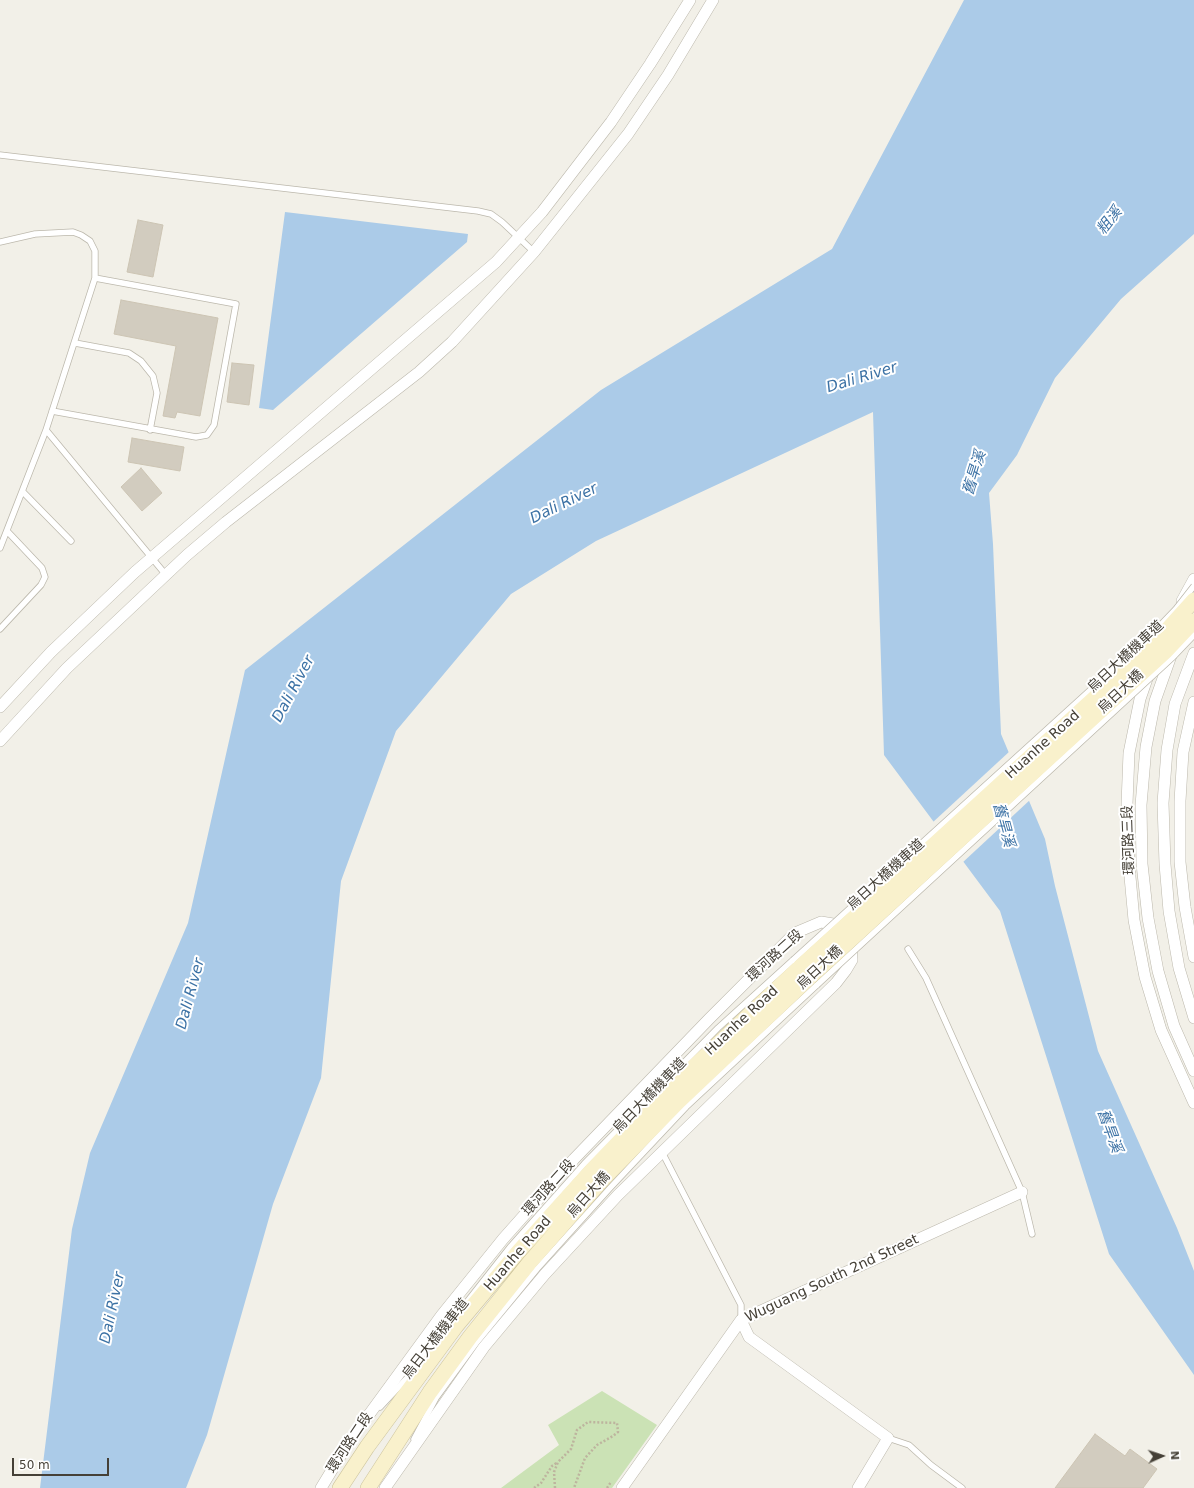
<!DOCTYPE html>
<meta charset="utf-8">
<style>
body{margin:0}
#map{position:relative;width:1194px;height:1488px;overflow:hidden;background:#f2f0e8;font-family:"DejaVu Sans",sans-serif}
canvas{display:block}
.north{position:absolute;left:1142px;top:1436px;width:40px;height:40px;-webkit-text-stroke:3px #fff;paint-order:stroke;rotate:87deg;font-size:11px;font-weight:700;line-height:16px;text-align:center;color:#454037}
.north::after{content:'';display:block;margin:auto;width:14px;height:18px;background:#454037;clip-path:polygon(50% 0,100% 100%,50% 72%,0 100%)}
.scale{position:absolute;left:12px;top:1458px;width:97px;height:18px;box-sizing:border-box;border:2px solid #454037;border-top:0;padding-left:5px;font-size:12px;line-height:14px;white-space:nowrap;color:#454037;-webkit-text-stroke:3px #fff;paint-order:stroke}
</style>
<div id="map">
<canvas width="1194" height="1488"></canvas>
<div class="north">N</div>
<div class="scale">50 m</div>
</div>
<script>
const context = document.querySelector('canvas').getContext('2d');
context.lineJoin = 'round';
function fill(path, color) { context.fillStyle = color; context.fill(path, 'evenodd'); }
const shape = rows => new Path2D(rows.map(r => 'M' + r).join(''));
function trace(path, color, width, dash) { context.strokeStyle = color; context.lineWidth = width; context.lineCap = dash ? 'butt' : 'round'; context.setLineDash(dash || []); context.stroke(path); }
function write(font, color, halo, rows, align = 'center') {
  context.font = font + ' "DejaVu Sans","Noto Sans TC",sans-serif'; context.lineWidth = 4; context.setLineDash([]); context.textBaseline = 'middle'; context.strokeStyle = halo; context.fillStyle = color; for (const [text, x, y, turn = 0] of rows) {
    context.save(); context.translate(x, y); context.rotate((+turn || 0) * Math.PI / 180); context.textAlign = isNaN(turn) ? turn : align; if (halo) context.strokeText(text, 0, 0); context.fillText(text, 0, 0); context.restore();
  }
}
const green = shape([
 [602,1391,657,1425,612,1488,501,1488,559,1445,548,1425]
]);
const water = shape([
 [964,0,1194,0,1194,234,1121,299,1055,378,1017,455,989,493,993,544,1001,734,1045,839,1055,886,1098,1051,1177,1228,1194,1271,1194,1375,1109,1254,1000,911,884,755,873,412,596,541,511,594,396,731,341,881,321,1078,273,1204,207,1435,186,1488,40,1488,72,1229,90,1153,188,923,245,670,601,390,832,249],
 [285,212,468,234,467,242,273,410,259,408]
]);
const pier = shape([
 [1010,751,1031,799,962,863,932,823]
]);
const building = shape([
 [138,220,163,225,153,277,127,272,138,220],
 [121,300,218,318,200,416,177,412,175,418,163,416,176,346,114,334,121,300],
 [232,363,254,365,249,405,227,402,232,363],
 [132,438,184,447,180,471,128,462,132,438],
 [141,468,162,493,142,511,121,487,141,468],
 [1095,1434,1125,1456,1130,1449,1157,1469,1143,1488,1055,1488,1095,1434]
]);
const path = shape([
 [534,1488,541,1483,552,1466,558,1462],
 [555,1488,554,1472,558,1462,571,1449,577,1430,588,1422,617,1423,618,1432,613,1436,597,1445,585,1458,574,1488],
 [607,1488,611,1482]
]);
const lane = shape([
 [0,155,478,211,491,214,502,222,534,252],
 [0,242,35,234,73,232,81,235,90,241,95,251,95,278,46,430],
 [75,343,129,353,141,361,153,376,157,393,150,430],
 [52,411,196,437,207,435,214,425,236,304,95,278],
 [23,492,71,541],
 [0,548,46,430,166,575],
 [0,629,41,585,45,577,42,568,7,531],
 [908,949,926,978,1022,1192,1032,1234],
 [662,1152,741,1305,741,1320],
 [380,1407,408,1377,511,1246,584,1164,718,1028,793,960],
 [888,1438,909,1445,931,1465,962,1488],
 [414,1439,436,1398,477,1342,537,1269,610,1188,686,1107,817,985]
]);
const street = shape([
 [1182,601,1194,579],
 [1172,653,1155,701,1146,747,1141,805,1142,864,1148,918,1158,971,1174,1026,1194,1071],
 [1194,653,1175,704,1167,750,1163,803,1165,864,1169,911,1179,968,1194,1018],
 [1149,673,1140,699,1129,753,1127,804,1129,866,1134,920,1145,977,1161,1030,1194,1103],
 [1194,702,1183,752,1180,801,1180,862,1185,907,1194,957],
 [0,707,51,652,135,572,496,262,542,212,611,122,650,64,690,0],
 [0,741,67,668,187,555,226,522,419,372,452,342,534,252,628,134,668,75,713,0],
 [741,1320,749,1337,888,1438,858,1488],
 [321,1488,349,1442,441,1316,503,1239,574,1159,709,1019,795,933,821,922,833,924,841,930],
 [385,1488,484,1347,545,1274,618,1195,836,983,846,970,852,960,851,944],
 [622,1488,741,1320,1022,1192]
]);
const secondary = shape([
 [340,1488,367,1447,456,1326,518,1252,591,1171,669,1090,800,967],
 [368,1488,430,1392,470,1337,530,1262,602,1180,679,1101,810,977]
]);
const laneBridge = shape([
 [793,960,1152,634,1176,609,1194,586],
 [817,985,1172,658,1194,635]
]);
const secondaryBridge = shape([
 [800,967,1157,641,1194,600],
 [810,977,1166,651,1194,621]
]);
const streetNames = [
 ["烏日大橋機車道",1126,657,-43],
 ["烏日大橋",1121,692,-43],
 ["Huanhe Road",1043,745,-42],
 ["環河路三段",1129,840,-92],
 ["烏日大橋機車道",886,875,-42],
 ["環河路二段",775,956,-42],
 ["烏日大橋",820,968,-43],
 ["Huanhe Road",742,1021,-43],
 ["烏日大橋機車道",650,1096,-46],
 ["環河路二段",549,1188,-48],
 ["烏日大橋",589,1195,-48],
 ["Huanhe Road",518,1254,-49],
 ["Wuguang South 2nd Street",832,1279,-25],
 ["烏日大橋機車道",436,1339,-52],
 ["環河路二段",350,1443,-56]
];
const waterNames = [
 ["粗溪",1110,221,-52],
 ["Dali River",862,378,-17],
 ["舊旱溪",975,473,-73],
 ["Dali River",564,504,-26],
 ["Dali River",294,689,-62],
 ["舊旱溪",1003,825,75],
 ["Dali River",191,994,-75],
 ["舊旱溪",1109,1131,70],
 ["Dali River",113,1308,-78]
];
fill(green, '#cbe2b5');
fill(water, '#abcbe8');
fill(pier, '#f2f0e8');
fill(building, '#d2ccbf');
trace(building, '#ccc4b3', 1);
trace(lane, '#bcb8ac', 7);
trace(street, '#bcb8ac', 12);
trace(secondary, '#cdc49c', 16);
trace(path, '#bdb49e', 2.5, [2, 2]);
trace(lane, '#fff', 5.5);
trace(street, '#fff', 11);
trace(secondary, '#f9f1cc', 15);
trace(laneBridge, '#bcb8ac', 7, []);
trace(secondaryBridge, '#cdc49c', 16, []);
trace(laneBridge, '#fff', 5.5);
trace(secondaryBridge, '#f9f1cc', 15);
write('14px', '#454037', '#fff', streetNames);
write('italic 15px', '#3c72a5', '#fff', waterNames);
</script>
